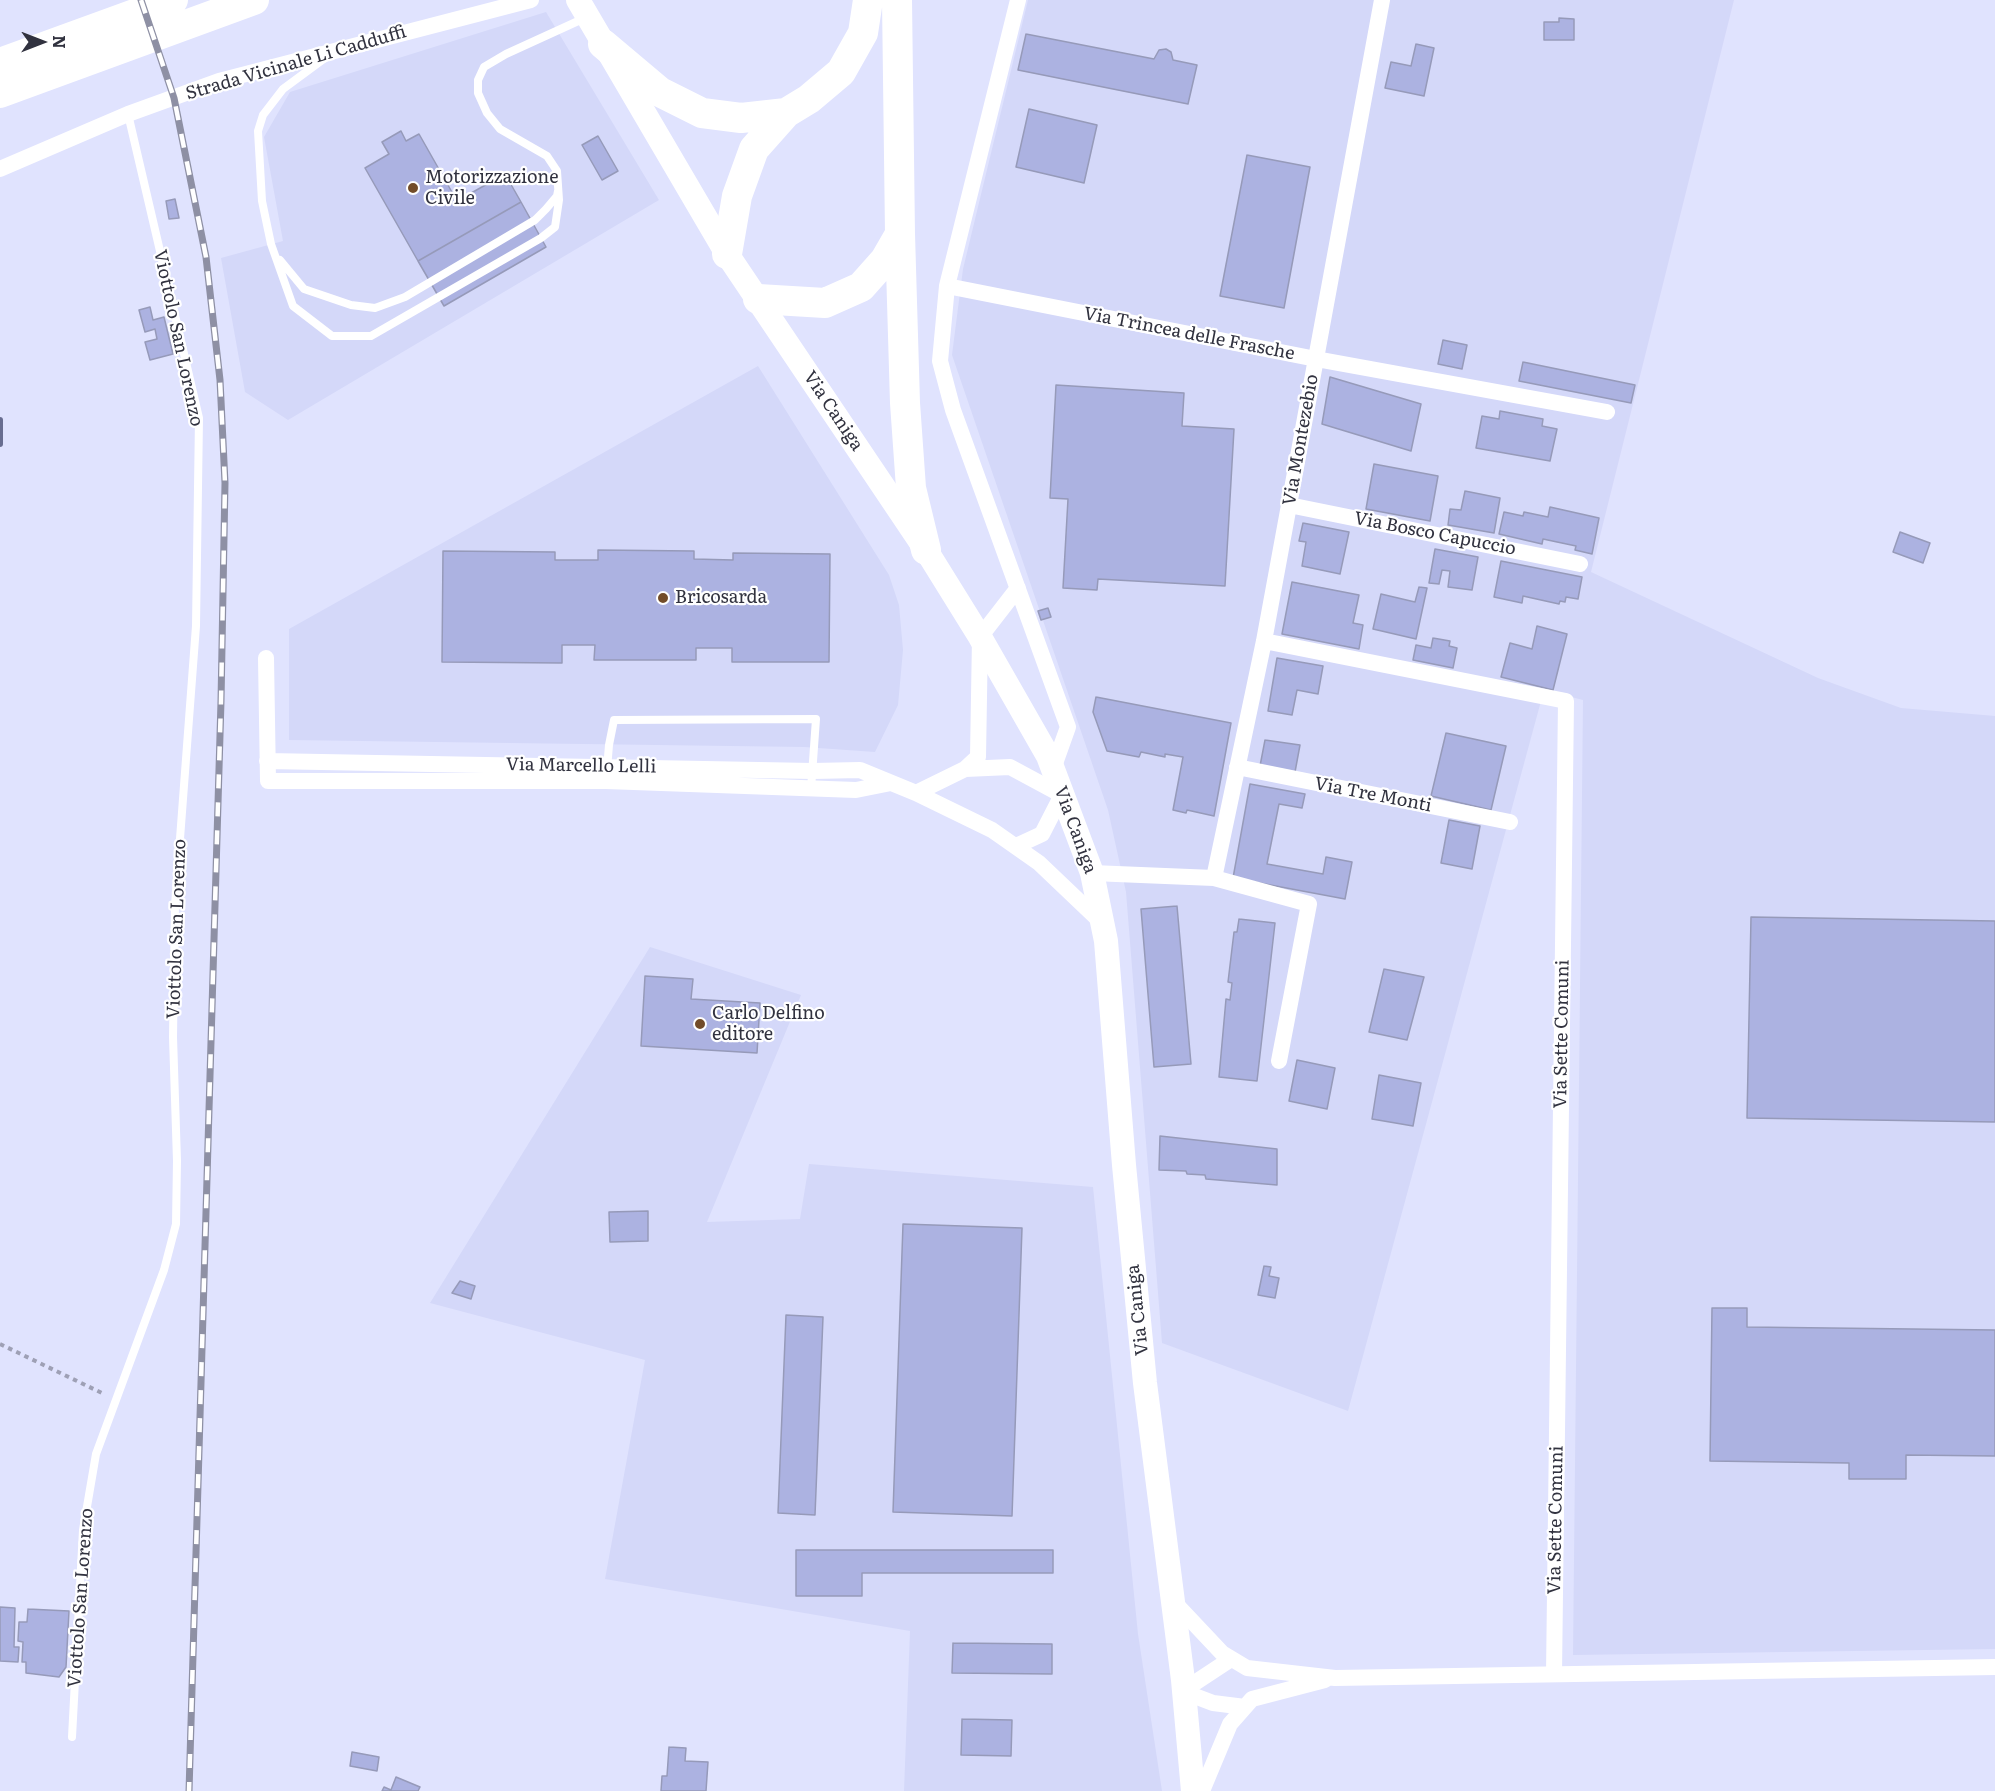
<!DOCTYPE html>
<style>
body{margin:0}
#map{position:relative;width:1995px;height:1791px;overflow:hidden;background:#e0e3fe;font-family:Literata,serif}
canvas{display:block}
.north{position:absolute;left:12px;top:12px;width:60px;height:60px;-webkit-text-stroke:4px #fff;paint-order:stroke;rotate:90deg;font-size:16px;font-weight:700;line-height:24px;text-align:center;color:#31323f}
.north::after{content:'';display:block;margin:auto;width:21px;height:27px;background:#31323f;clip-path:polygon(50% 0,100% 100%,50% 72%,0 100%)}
</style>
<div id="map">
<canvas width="1995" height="1791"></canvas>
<div class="north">N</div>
</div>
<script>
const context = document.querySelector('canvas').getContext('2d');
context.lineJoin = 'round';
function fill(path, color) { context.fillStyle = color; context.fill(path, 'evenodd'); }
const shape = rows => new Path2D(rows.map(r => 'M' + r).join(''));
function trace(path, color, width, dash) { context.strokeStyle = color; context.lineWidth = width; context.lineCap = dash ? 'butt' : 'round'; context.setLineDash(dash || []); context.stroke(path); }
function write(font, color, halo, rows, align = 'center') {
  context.font = font + ' Literata,serif'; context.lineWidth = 4.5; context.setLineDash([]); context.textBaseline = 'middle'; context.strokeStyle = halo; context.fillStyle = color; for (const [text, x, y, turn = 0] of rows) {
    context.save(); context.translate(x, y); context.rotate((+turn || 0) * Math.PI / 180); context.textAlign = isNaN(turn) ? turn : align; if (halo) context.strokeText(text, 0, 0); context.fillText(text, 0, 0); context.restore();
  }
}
const built = shape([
 [1028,0,1734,0,1591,572,1818,678,1901,708,1995,716,1995,1649,1573,1655,1583,700,1544,690,1348,1411,1162,1343,1126,892,1108,810,952,355,963,269],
 [546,12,659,200,288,420,245,392,221,258,283,241,264,137,290,92],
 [758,366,889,575,899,605,903,650,898,705,875,752,804,747,289,740,289,629],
 [650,947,801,995,707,1222,800,1219,809,1164,1093,1187,1138,1634,1162,1791,904,1791,910,1631,605,1579,645,1360,430,1303]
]);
const stream = shape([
 [0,420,0,444]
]);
const building = shape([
 [1559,18,1574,19,1574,40,1544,40,1544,22,1559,22,1559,18],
 [1026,34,1154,59,1159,50,1166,49,1171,52,1173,60,1197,65,1188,104,1018,70,1026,34],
 [1416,44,1434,48,1424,96,1385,88,1391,62,1411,66,1416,44],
 [1029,109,1097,125,1084,183,1016,167,1029,109],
 [401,131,406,141,419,134,457,201,505,174,521,202,418,261,365,168,389,154,382,142,401,131],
 [598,136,618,171,602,180,582,145,598,136],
 [1247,155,1310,167,1284,308,1220,296,1247,155],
 [175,199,179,218,169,219,166,201,175,199],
 [521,202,546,247,444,306,418,261,521,202],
 [150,307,153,320,164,317,173,354,150,360,145,342,157,339,155,329,145,332,139,310,150,307],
 [1443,340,1467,345,1462,369,1438,364,1443,340],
 [1523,362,1635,385,1631,403,1519,381,1523,362],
 [1330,377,1421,404,1411,451,1322,424,1330,377],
 [1056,385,1184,393,1182,426,1234,429,1225,586,1098,579,1097,590,1063,588,1068,499,1050,498,1056,385],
 [1500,411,1543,419,1542,426,1557,429,1550,461,1476,448,1482,416,1499,419,1500,411],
 [1374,464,1438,476,1430,521,1366,509,1374,464],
 [1465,491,1500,498,1494,533,1448,525,1450,509,1461,510,1465,491],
 [1550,507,1599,518,1592,554,1575,550,1576,546,1543,539,1542,544,1499,534,1504,512,1523,516,1524,512,1548,517,1550,507],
 [1303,523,1349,532,1340,574,1302,566,1306,542,1299,541,1303,523],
 [1900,532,1930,543,1923,563,1893,552,1900,532],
 [1435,549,1478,557,1472,590,1448,587,1450,571,1442,570,1439,584,1429,583,1435,549],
 [598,550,694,551,694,559,733,560,733,553,830,554,829,662,732,662,732,648,696,648,696,660,594,660,595,645,562,645,562,663,442,662,443,551,555,552,555,560,598,560,598,550],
 [1501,561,1582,577,1578,599,1566,597,1565,602,1560,601,1559,604,1523,596,1522,603,1494,597,1501,561],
 [1292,582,1359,595,1353,623,1363,625,1359,649,1282,634,1292,582],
 [1419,587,1427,588,1416,639,1373,629,1381,594,1415,602,1419,587],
 [1048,608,1051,617,1041,620,1038,611,1048,608],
 [1537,626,1567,634,1553,690,1501,677,1510,643,1532,649,1537,626],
 [1433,638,1450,641,1449,646,1457,648,1453,668,1413,660,1416,645,1431,648,1433,638],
 [1277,658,1323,666,1318,694,1297,690,1292,715,1268,711,1277,658],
 [1096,697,1231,723,1214,816,1187,810,1186,813,1173,810,1183,757,1165,754,1165,757,1141,752,1139,757,1107,751,1093,712,1096,697],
 [1446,733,1506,746,1491,810,1431,796,1446,733],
 [1265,740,1300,745,1295,772,1260,766,1265,740],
 [1250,784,1305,794,1302,808,1279,804,1267,864,1323,874,1326,857,1352,862,1345,899,1233,878,1250,784],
 [1449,820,1480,826,1472,869,1441,863,1449,820],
 [1177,906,1191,1064,1154,1067,1141,909,1177,906],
 [1751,917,1995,921,1995,1122,1747,1118,1751,917],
 [1239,919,1275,923,1257,1081,1219,1077,1226,999,1230,1000,1232,983,1228,982,1234,932,1237,932,1239,919],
 [1384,969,1424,977,1407,1040,1369,1032,1384,969],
 [645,976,693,979,691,999,760,1003,757,1053,641,1046,645,976],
 [1297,1060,1335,1068,1327,1109,1289,1101,1297,1060],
 [1379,1075,1421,1083,1413,1126,1372,1119,1379,1075],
 [1160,1136,1277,1149,1277,1185,1206,1179,1205,1175,1187,1174,1186,1171,1159,1170,1160,1136],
 [648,1211,648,1241,610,1242,609,1212,648,1211],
 [903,1224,1022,1228,1012,1516,893,1512,903,1224],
 [1264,1266,1271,1267,1269,1276,1279,1278,1275,1298,1258,1295,1264,1266],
 [460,1281,475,1286,471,1299,452,1293,460,1281],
 [1712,1308,1747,1308,1747,1327,1995,1330,1995,1456,1906,1455,1906,1479,1849,1479,1849,1463,1710,1461,1712,1308],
 [786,1315,823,1317,815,1515,778,1513,786,1315],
 [796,1550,1053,1550,1053,1573,862,1573,862,1596,796,1596,796,1550],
 [0,1607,15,1608,14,1647,19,1647,18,1662,0,1661,0,1607],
 [28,1609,69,1611,66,1667,59,1677,26,1673,26,1662,22,1662,23,1642,18,1641,19,1622,27,1622,28,1609],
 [953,1643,1052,1644,1052,1674,952,1673,953,1643],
 [962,1719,1012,1720,1011,1756,961,1755,962,1719],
 [669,1747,686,1748,685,1761,708,1762,706,1791,661,1791,662,1776,667,1776,669,1747],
 [352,1752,379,1757,377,1771,350,1766,352,1752],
 [396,1777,420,1787,418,1791,382,1791,384,1787,391,1790,396,1777]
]);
const path = shape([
 [0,1344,104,1394]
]);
const lane = shape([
 [325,58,283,89,263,115,258,131,262,201,271,244,293,306,332,336,371,336,541,238,555,227,559,200,557,171,547,156,500,129,487,113,478,93,478,80,484,67,506,54,587,17],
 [280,260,304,289,351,305,375,308,405,297,535,220,546,209,557,196,558,191],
 [607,769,609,745,614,720,816,719,811,789],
 [72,1737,83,1530,96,1454,164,1270,176,1224,177,1161,173,1037,175,905,196,626,199,418,128,114]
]);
const street = shape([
 [1018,0,947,286,940,361,953,410,1068,727,1053,769],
 [0,169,128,114,219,81,531,0],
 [947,286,1316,359,1607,412],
 [1289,505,1580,564],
 [1264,641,1566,701,1554,1674],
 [266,658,268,781,606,781,856,790,891,783],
 [267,761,813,771,860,770,916,793,992,830,1039,863,1102,923],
 [1237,767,1510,822],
 [965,769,1010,767,1062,795,1042,834,1016,846],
 [916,793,965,769,978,757,980,637,1018,588],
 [1092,873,1214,878,1264,641,1382,0],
 [1214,878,1309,904,1279,1061],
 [1173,1601,1222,1653,1247,1668,1335,1678,1995,1667],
 [1231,1659,1190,1686,1184,1692,1213,1703,1245,1707],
 [1202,1791,1230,1724,1252,1699,1325,1680]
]);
const secondary = shape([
 [578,0,727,254,926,550,980,637,1048,756,1092,873,1106,941,1124,1165,1145,1383,1183,1680,1193,1791]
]);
const highway = shape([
 [897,0,900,234,905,403,911,488,926,550],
 [603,44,660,92,702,113,741,118,786,113],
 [0,63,173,0],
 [0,93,254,0],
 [727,254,737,196,754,149,786,113,809,99,841,72,863,33,868,0],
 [758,299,825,303,861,287,885,260,900,234]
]);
const rail = shape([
 [141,0,174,98,206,257,220,380,225,483,221,701,189,1791]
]);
const markers = [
 [413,188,6,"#724c29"],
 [663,598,6,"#724c29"],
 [700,1024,6,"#724c29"]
];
const streetNames = [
 ["Strada Vicinale Li Cadduffi",296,63,-16],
 ["Via Trincea delle Frasche",1189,334,11],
 ["Viottolo San Lorenzo",178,338,78],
 ["Via Caniga",833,411,56],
 ["Via Montezebio",1301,440,-80],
 ["Via Bosco Capuccio",1435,534,11],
 ["Via Marcello Lelli",581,766,1],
 ["Via Tre Monti",1373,795,11],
 ["Via Caniga",1075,830,70],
 ["Viottolo San Lorenzo",177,929,-88],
 ["Via Sette Comuni",1562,1034,-89],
 ["Via Caniga",1138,1310,-96],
 ["Via Sette Comuni",1556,1520,-89],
 ["Viottolo San Lorenzo",81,1598,-86]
];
const poiNames = [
 ["Motorizzazione",425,178],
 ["Civile",425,199],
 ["Bricosarda",675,598],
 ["Carlo Delfino",712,1014],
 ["editore",712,1035]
];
fill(built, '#d4d8f9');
trace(stream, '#686d90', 6);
fill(building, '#acb2e1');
trace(building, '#969ab9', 1.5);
trace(path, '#9ea0b5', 4, [4.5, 4.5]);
trace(lane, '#fff', 8);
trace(street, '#fff', 16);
trace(secondary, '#fff', 24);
trace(highway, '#fff', 30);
trace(rail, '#8e90a4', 7);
trace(rail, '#fff', 4.5, [14]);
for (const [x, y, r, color] of markers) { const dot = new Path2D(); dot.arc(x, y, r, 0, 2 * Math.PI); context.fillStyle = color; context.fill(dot); trace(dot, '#fff', 2); }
write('18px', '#31323f', '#fff', streetNames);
write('18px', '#31323f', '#fff', poiNames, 'left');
</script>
